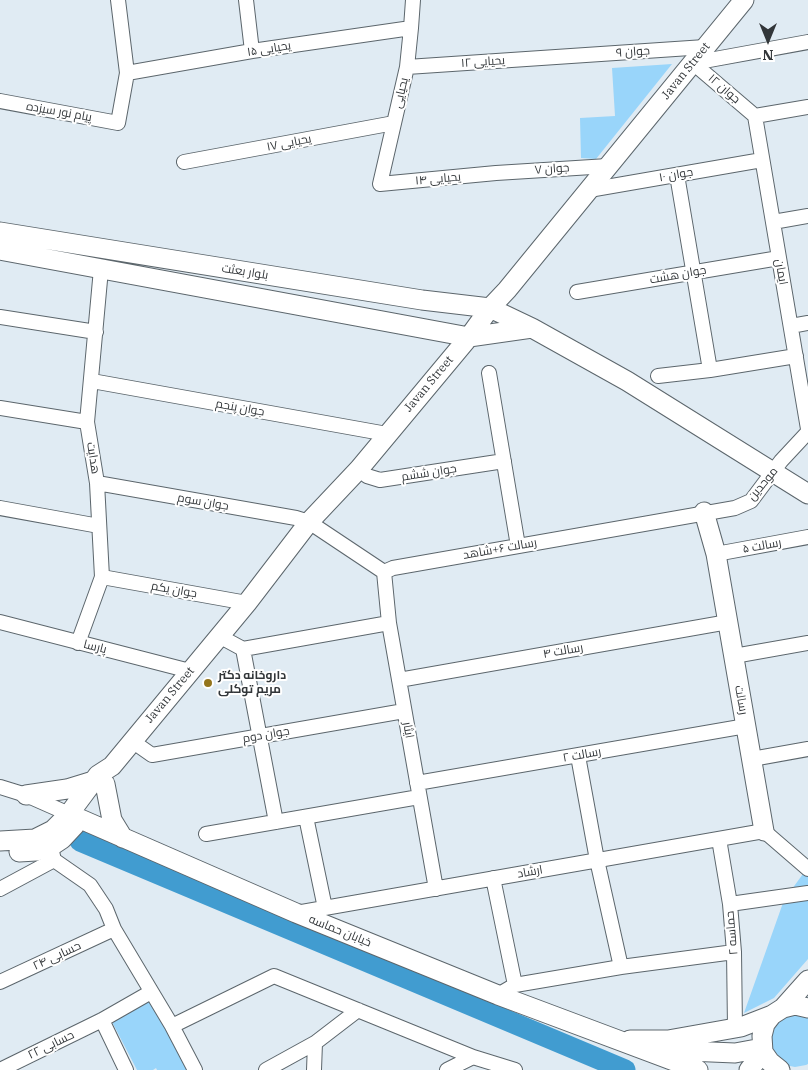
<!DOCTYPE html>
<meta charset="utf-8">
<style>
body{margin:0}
#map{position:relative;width:808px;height:1070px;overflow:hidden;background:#e0ebf3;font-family:"IBM Plex Serif",serif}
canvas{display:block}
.north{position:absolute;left:743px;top:15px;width:50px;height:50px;-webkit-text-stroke:4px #fff;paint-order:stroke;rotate:180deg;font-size:14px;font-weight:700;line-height:20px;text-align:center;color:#323639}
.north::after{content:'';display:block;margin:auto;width:18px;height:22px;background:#323639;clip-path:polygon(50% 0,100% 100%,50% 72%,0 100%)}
</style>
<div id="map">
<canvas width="808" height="1070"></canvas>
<div class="north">N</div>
</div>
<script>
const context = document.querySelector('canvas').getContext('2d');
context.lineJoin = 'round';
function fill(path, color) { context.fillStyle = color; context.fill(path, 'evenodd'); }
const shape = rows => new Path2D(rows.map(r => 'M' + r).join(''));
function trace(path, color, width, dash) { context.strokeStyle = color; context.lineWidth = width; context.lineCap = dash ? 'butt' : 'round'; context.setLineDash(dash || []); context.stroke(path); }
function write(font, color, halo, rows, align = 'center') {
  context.font = font + ' "IBM Plex Serif",Cairo,serif'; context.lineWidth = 4; context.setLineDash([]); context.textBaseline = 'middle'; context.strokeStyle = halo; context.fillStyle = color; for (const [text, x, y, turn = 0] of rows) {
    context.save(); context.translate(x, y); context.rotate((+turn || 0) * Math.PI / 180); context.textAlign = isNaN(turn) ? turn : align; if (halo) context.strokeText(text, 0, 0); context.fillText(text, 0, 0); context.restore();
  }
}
const green = shape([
 [672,64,596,159,581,158,580,118,615,116,612,68],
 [808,867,808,959,774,998,744,1013,784,900],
 [150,998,187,1070,157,1070,156,1068,153,1070,137,1070,110,1018],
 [786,1012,808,1013,808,1064,806,1065,795,1067,785,1065,770,1049,770,1027]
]);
const river = shape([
 [80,841,625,1070]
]);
const street = shape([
 [246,0,252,51],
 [413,0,411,28,407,67,380,184,496,173,608,166],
 [693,63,808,42],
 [693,63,755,116],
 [407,67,705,47],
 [127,73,252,51,411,28],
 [0,101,118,123,127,73,118,0],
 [755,116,808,429],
 [755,116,808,107],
 [184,162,394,123],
 [677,175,710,370],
 [589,190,762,160],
 [773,222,808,216],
 [577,292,779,258],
 [0,317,96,332],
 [791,326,808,323],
 [489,373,518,546],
 [658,376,710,370,796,356],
 [92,381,387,434],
 [0,408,87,422],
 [359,469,367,476,380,480,504,461],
 [97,483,296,518,309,522,384,572,393,568,735,508,751,501,781,461,808,432],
 [0,508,99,526],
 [716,554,808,537],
 [384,572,389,623,436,889],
 [102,577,247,603],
 [0,622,190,671],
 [219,636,243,649],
 [78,643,102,577,97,483,87,422,101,269],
 [243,649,276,822],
 [243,649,389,623],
 [734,656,808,643],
 [399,680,728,622],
 [132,741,152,755,404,711],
 [578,756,597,860,621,967],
 [752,759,808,749],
 [417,783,746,726],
 [0,787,26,795,69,814],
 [306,817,325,908],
 [206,834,419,797],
 [719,839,730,904,734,952,735,1028],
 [54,860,90,885,106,909,114,929,172,1026,195,1070],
 [493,878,515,985],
 [0,889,54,860,52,852],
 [730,904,808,893],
 [296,913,764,831,808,869],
 [0,982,114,929],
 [498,995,515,985,621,967,734,952],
 [102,1020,126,1070],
 [172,1026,274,976,473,1057,515,1070],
 [0,1070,102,1020,151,992],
 [266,1070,315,1043],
 [314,1070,315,1043,358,1010],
 [447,1070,473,1057]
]);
const secondary = shape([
 [0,232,422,300,490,308,532,328,627,381,808,494],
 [0,250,469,337,532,328],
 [704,512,716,554,764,831],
 [105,784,112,820,123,838],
 [26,795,67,789,93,781],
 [69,814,296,913,498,995,698,1070],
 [0,841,35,839,53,830,69,814,98,775,112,766,247,603,309,522,359,469,469,337,490,308,507,290,744,0],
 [19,852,36,851,50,847,62,839,75,825],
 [783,1008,808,980],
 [630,1040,668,1040,741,1027,772,1015],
 [664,1050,735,1053,762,1048],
 [749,1070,763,1052],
 [780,1070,770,1062,763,1052,762,1036,765,1024,772,1015,783,1008,795,1005,808,1008]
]);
const markers = [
 [208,683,5,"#94751c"]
];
const streetNames = [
 ["یحیایی ۱۵",269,49,-9],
 ["جوان ۹",633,52,-4],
 ["یحیایی ۱۲",483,62,-4],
 ["Javan Street",686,71,-51],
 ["جوان ۱۲",724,89,41],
 ["یحیایی",401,93,-77],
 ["پیام نور سیزده",59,112,10],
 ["یحیایی ۱۷",289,143,-11],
 ["جوان ۷",552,169,-4],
 ["جوان ۱۰",676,175,-10],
 ["یحیایی ۱۴",438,179,-5],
 ["بلوار بعثت",245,272,9],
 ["ایمان",781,272,80],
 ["جوان هشت",678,275,-10],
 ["Javan Street",429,384,-50],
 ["جوان پنجم",240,408,10],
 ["هدایت",93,458,81],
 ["جوان ششم",429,473,-9],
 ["موحدین",763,484,-50],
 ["جوان سوم",203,502,10],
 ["رسالت ۵",762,546,-10],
 ["رسالت ۶+شاهد",500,549,-10],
 ["جوان یکم",174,590,10],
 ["پارسا",95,647,14],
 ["رسالت ۴",563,651,-10],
 ["Javan Street",170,695,-50],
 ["رسالت",741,700,80],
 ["ایثار",408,730,80],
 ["جوان دوم",266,735,-10],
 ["رسالت ۲",582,755,-10],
 ["ارشاد",530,872,-10],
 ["خیابان حماسه",340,931,22],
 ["حماسه ۲",732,933,-95],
 ["حسابی ۲۴",57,956,-25],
 ["حسابی ۲۲",51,1045,-26]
];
const poiNames = [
 ["داروخانه دکتر",218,676],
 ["مریم توکلی",218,690]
];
fill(green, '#99d5fa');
trace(river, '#419cd0', 21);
trace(street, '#5c666c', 16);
trace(secondary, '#5c666c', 21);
trace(street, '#fff', 14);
trace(secondary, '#fff', 19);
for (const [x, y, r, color] of markers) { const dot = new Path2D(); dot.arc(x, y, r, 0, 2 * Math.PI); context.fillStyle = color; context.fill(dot); trace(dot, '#fff', 2); }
write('12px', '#323639', '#fff', streetNames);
write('bold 12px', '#323639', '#fff', poiNames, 'left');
</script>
